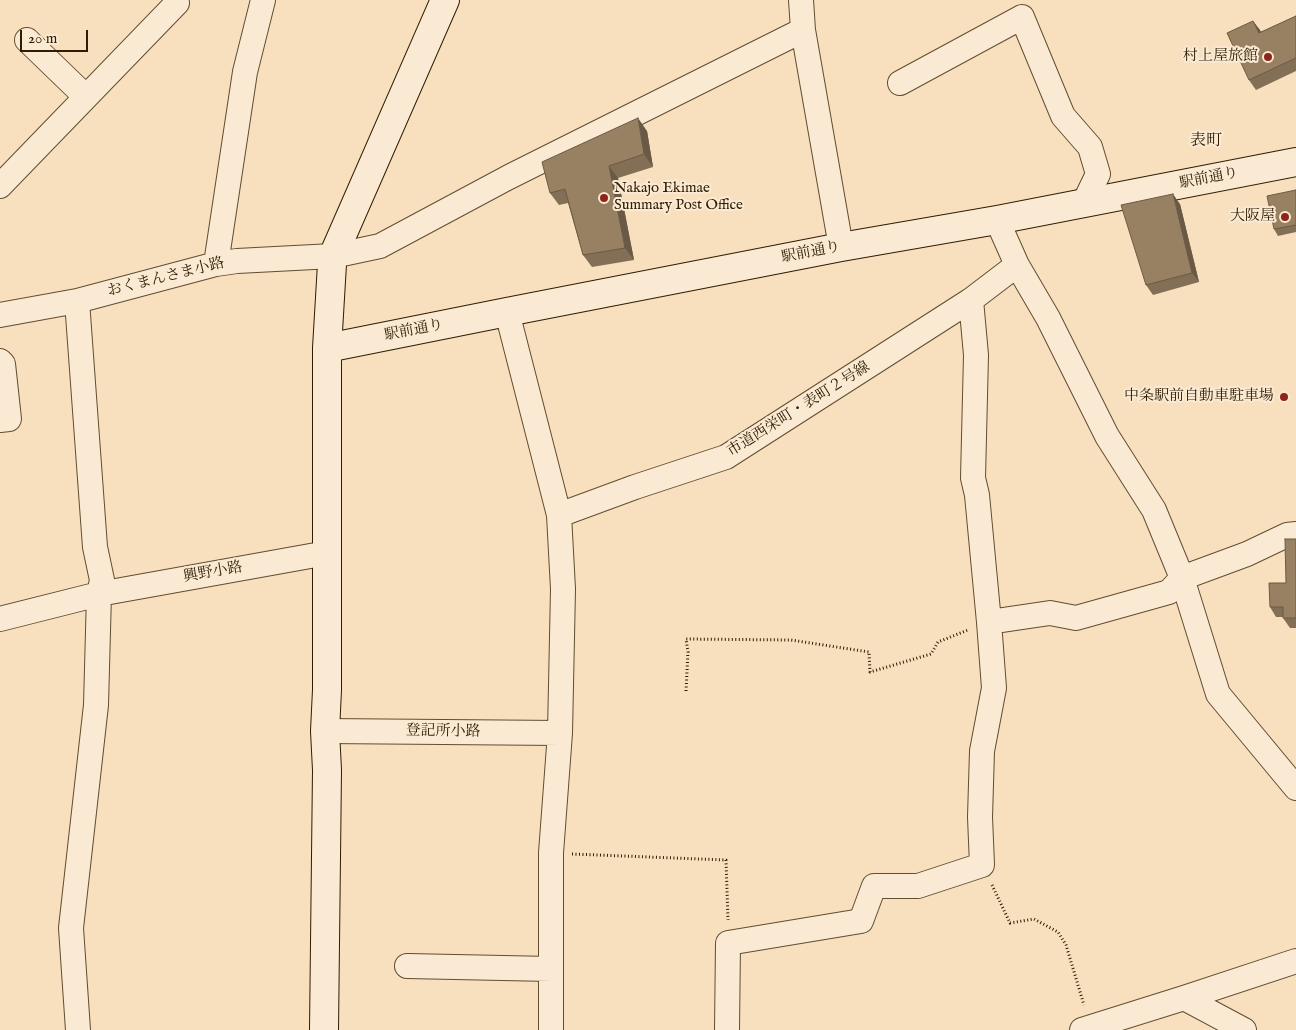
<!DOCTYPE html>
<meta charset="utf-8">
<style>
body{margin:0}
#map{position:relative;width:1296px;height:1030px;overflow:hidden;background:#f8dfbd;font-family:"IM FELL English",serif}
canvas{display:block}
.scale{position:absolute;left:20px;top:30px;width:68px;height:22px;box-sizing:border-box;border:2px solid #2f1c01;border-top:0;padding-left:6px;font-size:15px;line-height:18px;white-space:nowrap;color:#2f1c01;-webkit-text-stroke:4px #faead4;paint-order:stroke}
</style>
<div id="map">
<canvas width="1296" height="1030"></canvas>
<div class="scale">20 m</div>
</div>
<script>
const context = document.querySelector('canvas').getContext('2d');
context.lineJoin = 'round';
const shape = rows => new Path2D(rows.map(r => 'M' + r).join(''));
function trace(path, color, width, dash) { context.strokeStyle = color; context.lineWidth = width; context.lineCap = dash ? 'butt' : 'round'; context.setLineDash(dash || []); context.stroke(path); }
function fill(path, color) { context.fillStyle = color; context.fill(path, 'evenodd'); }
function write(font, color, halo, rows, align = 'center') {
  context.font = font + ' "IM FELL English","Noto Serif JP",serif'; context.lineWidth = 4; context.setLineDash([]); context.textBaseline = 'middle'; context.strokeStyle = halo; context.fillStyle = color; for (const [text, x, y, turn = 0] of rows) {
    context.save(); context.translate(x, y); context.rotate((+turn || 0) * Math.PI / 180); context.textAlign = isNaN(turn) ? turn : align; if (halo) context.strokeText(text, 0, 0); context.fillText(text, 0, 0); context.restore();
  }
}
const path = shape([
 [686,691,688,652,686,639,791,640,869,652,870,672,931,654,938,642,968,630],
 [572,854,726,860,728,920],
 [992,885,1010,923,1034,919,1058,932,1066,945,1084,1005]
]);
const street = shape([
 [801,0,803,30,841,247],
 [27,40,86,97],
 [900,83,1022,17,1063,116,1090,147,1098,174,1084,203],
 [0,186,177,3],
 [997,220,1017,265,1048,318,1107,436,1154,510,1182,578,1218,694,1296,788],
 [216,264,245,72,263,0],
 [77,301,95,547,102,580,99,594,96,705,71,928,78,1030],
 [507,312,559,515,563,589,560,733,551,853,551,1030],
 [0,315,77,301,216,264,237,261,333,256,380,246,509,177,803,30],
 [0,361,3,364,9,419,0,420],
 [559,515,635,487,726,457,971,300,1017,265],
 [0,619,99,594,327,553],
 [989,622,1050,613,1076,618,1169,592,1182,578,1247,554,1287,535,1296,534],
 [325,731,560,733],
 [407,966,551,969],
 [1184,998,1244,1030],
 [727,1030,728,943,861,921,874,886,918,886,982,865,980,817,982,751,994,688,989,622,977,495,973,478,976,355,971,300],
 [1082,1030,1184,998,1296,961]
]);
const secondary = shape([
 [327,348,507,312,841,247,997,220,1296,162],
 [324,1030,327,770,325,731,327,690,327,348,332,264,333,256,445,0]
]);
const wall = shape([
 [1296,16,1296,71,1256,90,1249,80,1253,21,1261,32],
 [647,131,653,167,618,178,634,260,592,267,583,255,568,203,559,205,550,193],
 [1296,190,1296,232,1278,236,1274,229],
 [1180,204,1199,282,1153,295,1146,285],
 [1296,539,1296,628,1290,628,1283,618,1283,617,1276,617,1270,607,1286,583]
]);
const shadedWall = shape([
 [1253,21,1260,30,1266,43,1259,33],
 [638,118,647,131,653,167,644,154],
 [609,166,618,178,634,260,625,248],
 [1173,194,1180,204,1199,282,1192,273]
]);
const building = shape([
 [1296,16,1296,58,1249,80,1227,33,1253,21,1259,33,1296,16],
 [638,118,644,154,609,166,625,248,583,255,565,189,550,193,542,162,638,118],
 [1296,190,1296,225,1274,229,1267,196,1296,190],
 [1173,194,1192,273,1146,285,1121,205,1173,194],
 [1285,539,1296,539,1296,618,1283,618,1283,607,1270,607,1269,583,1286,583,1285,539]
]);
const markers = [
 [1268,57,5,"#8f2418"],
 [604,198,5,"#8f2418"],
 [1285,217,5,"#8f2418"],
 [1284,397,5,"#8f2418"]
];
const poiNames = [
 ["村上屋旅館",1258,57],
 ["Nakajo Ekimae",614,189,"left"],
 ["Summary Post Office",614,206,"left"],
 ["大阪屋",1275,217],
 ["中条駅前自動車駐車場",1274,397]
];
const streetNames = [
 ["駅前通り",1209,179,-11],
 ["駅前通り",811,253,-11],
 ["おくまんさま小路",166,278,-14],
 ["駅前通り",414,331,-11],
 ["市道西栄町・表町２号線",799,410,-32],
 ["興野小路",213,573,-10],
 ["登記所小路",443,732,1]
];
const neighbourhoodNames = [
 ["表町",1206,142]
];
trace(street, '#614d30', 26);
trace(secondary, '#2f1c01', 30);
trace(path, '#2f1c01', 3, [1, 2.5]);
trace(street, '#faead4', 24);
trace(secondary, '#faead4', 28);
fill(wall, '#836f55');
fill(shadedWall, '#6a5a45');
fill(building, '#988163');
trace(building, '#6a5a45', 1);
for (const [x, y, r, color] of markers) { const dot = new Path2D(); dot.arc(x, y, r, 0, 2 * Math.PI); context.fillStyle = color; context.fill(dot); trace(dot, '#faead4', 2); }
write('15px', '#2f1c01', '#faead4', poiNames, 'right');
write('15px', '#2f1c01', '#faead4', streetNames);
write('16px', '#2f1c01', '#faead4', neighbourhoodNames);
</script>
